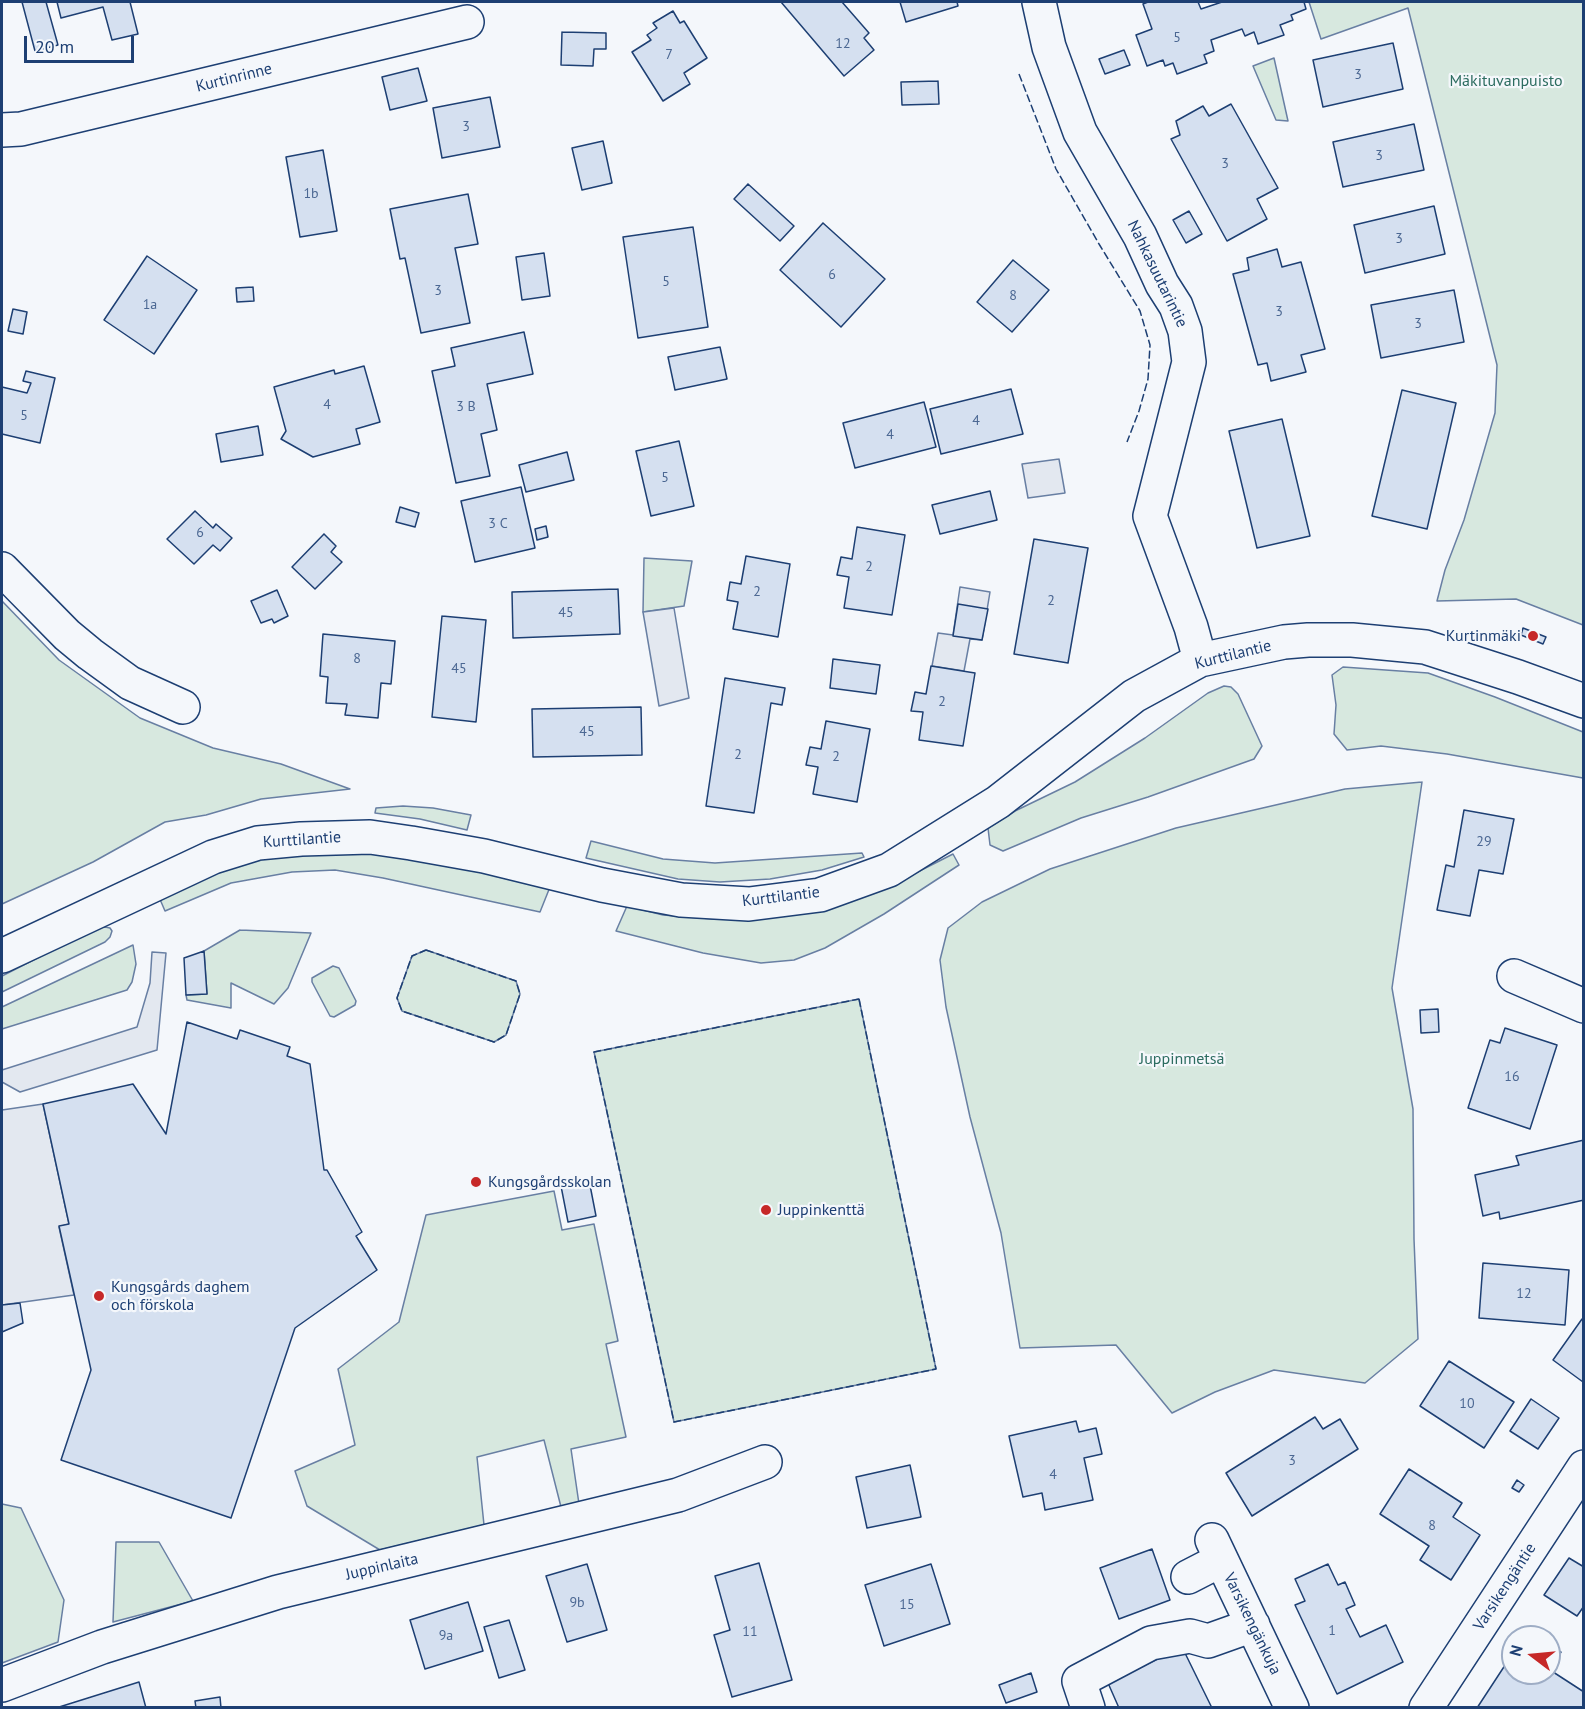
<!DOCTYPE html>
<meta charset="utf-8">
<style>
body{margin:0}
#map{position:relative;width:1585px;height:1709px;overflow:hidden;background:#f4f7fb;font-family:"PT Sans",sans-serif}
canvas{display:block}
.frame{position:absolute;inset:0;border:3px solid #1d3f73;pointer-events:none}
.north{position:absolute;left:1501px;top:1625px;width:60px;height:60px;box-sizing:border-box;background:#f4f7fb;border:2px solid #9eadc5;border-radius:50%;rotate:286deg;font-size:16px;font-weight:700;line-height:24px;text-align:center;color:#1d3f73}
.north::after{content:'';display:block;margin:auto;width:21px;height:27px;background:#c62828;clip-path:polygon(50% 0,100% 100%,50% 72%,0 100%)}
.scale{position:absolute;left:24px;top:36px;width:110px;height:27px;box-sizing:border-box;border:3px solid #1d3f73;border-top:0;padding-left:8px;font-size:18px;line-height:21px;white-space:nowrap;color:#1d3f73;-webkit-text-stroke:4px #f4f7fb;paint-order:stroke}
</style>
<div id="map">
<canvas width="1585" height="1709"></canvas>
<div class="frame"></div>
<div class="north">N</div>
<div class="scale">20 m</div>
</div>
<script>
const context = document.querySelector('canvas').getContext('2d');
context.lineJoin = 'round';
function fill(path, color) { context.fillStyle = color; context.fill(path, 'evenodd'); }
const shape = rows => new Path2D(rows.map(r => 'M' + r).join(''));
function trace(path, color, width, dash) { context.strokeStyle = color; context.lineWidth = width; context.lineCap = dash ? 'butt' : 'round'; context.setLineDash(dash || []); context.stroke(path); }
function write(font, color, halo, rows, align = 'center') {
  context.font = font + ' "PT Sans",sans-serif'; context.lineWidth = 4.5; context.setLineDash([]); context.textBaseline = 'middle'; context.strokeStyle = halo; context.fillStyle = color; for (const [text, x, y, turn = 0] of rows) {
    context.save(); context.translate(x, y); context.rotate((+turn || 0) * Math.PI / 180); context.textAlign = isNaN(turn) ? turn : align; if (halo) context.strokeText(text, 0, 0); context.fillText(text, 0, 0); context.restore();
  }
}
const green = shape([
 [1309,2,1583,2,1583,625,1516,599,1437,601,1445,570,1464,520,1495,413,1497,365,1408,8,1321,39,1309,2],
 [1274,58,1288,121,1276,120,1253,66,1274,58],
 [644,558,692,561,684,606,643,612,644,558],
 [2,601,59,660,140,718,213,748,281,764,350,789,261,799,206,815,165,822,93,862,2,904,2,601],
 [1343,667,1428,673,1495,697,1583,732,1583,778,1447,754,1381,746,1347,750,1334,734,1336,705,1332,675,1343,667],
 [1224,686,1231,687,1238,694,1262,746,1254,759,1148,797,1081,818,1003,851,990,845,988,828,1015,811,1075,782,1145,738,1208,693,1224,686],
 [1422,782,1392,988,1413,1109,1414,1239,1418,1339,1365,1383,1274,1370,1215,1392,1172,1413,1116,1345,1020,1348,1001,1233,970,1117,946,1007,940,960,948,928,982,902,1050,869,1176,828,1345,789,1422,782],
 [403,806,433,808,471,815,467,830,420,819,375,813,376,808,403,806],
 [591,841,663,859,715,863,862,853,864,857,822,870,770,879,720,882,678,879,586,858,591,841],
 [359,850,405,854,550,887,540,912,383,878,335,870,292,872,231,883,165,911,159,897,195,880,267,857,359,850],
 [953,854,959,865,884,914,825,948,794,960,761,963,703,953,616,931,627,906,663,915,714,919,775,916,896,883,953,854],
 [105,927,110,928,112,931,110,937,105,942,2,992,2,976,96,928,105,927],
 [240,930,311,933,288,988,274,1004,231,983,231,1008,187,1000,186,995,207,994,204,951,240,930],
 [133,945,136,964,132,982,127,990,2,1029,2,1007,133,945],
 [426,950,516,981,520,994,506,1035,494,1042,402,1011,397,998,412,956,426,950],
 [333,966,339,968,356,1001,355,1005,334,1017,330,1016,312,982,312,978,333,966],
 [859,999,936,1369,674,1422,594,1052,859,999],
 [554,1191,562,1230,594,1224,618,1341,606,1344,626,1437,571,1449,579,1504,561,1507,544,1440,477,1457,484,1525,380,1550,307,1506,295,1471,355,1445,338,1369,399,1322,426,1215,554,1191],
 [2,1504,21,1508,64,1600,58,1642,2,1663,2,1504],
 [116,1542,159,1542,193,1601,113,1622,116,1542]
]);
const parking = shape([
 [1059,459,1065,493,1028,498,1022,464,1059,459],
 [960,587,990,592,982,640,970,639,964,671,932,666,938,633,953,635,960,587],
 [674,608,689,698,659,706,643,612,674,608],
 [152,952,166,953,157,1050,20,1092,2,1082,2,1070,137,1027,150,983,152,952],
 [43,1104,69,1224,59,1227,74,1295,2,1305,2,1110,43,1104]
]);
const building = shape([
 [22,2,46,2,58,45,35,51,22,2],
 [57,2,130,2,138,34,112,40,103,7,61,18,57,2],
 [781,2,842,2,869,33,864,38,874,50,844,76,781,2],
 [900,2,957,2,958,6,906,22,900,2],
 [1148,2,1198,2,1201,9,1222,2,1304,2,1306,9,1291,15,1293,20,1280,25,1284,35,1258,44,1254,32,1245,36,1242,29,1211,40,1214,51,1204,55,1207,63,1177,74,1173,63,1165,66,1163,60,1147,66,1136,35,1152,29,1143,4,1148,2],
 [673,11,680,23,684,21,707,58,684,73,690,84,663,101,632,52,651,40,647,35,657,28,653,23,673,11],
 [562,32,606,33,606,49,594,49,593,66,561,65,562,32],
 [1393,43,1403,89,1323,107,1313,60,1393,43],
 [1124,50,1130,65,1105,74,1099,59,1124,50],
 [418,68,427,101,390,110,382,77,418,68],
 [938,81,939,104,902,105,901,82,938,81],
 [490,97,500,147,442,158,433,108,490,97],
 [1231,104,1278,188,1257,199,1267,219,1227,241,1171,139,1180,135,1176,121,1203,106,1209,116,1231,104],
 [1414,124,1424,170,1343,187,1333,142,1414,124],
 [603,141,612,183,582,190,572,148,603,141],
 [323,150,337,231,300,237,286,157,323,150],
 [748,184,794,226,780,241,734,199,748,184],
 [468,194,478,244,455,248,470,323,421,333,405,258,400,259,390,209,468,194],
 [1434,206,1445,254,1365,273,1354,225,1434,206],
 [1189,211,1202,234,1186,243,1173,220,1189,211],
 [823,223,885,279,841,327,780,270,823,223],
 [693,227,708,327,638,338,623,237,693,227],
 [1277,249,1282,267,1301,262,1325,349,1301,355,1306,372,1271,381,1267,363,1258,365,1233,274,1249,270,1247,258,1277,249],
 [544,253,550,296,522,300,516,257,544,253],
 [147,256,197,290,154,354,104,320,147,256],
 [1013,260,1049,290,1012,332,977,302,1013,260],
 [253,287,254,301,237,302,236,288,253,287],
 [1454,290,1464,342,1381,358,1371,305,1454,290],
 [13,309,27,312,23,334,8,331,13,309],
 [524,332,533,374,487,384,497,430,481,434,490,476,456,483,432,371,455,366,451,348,524,332],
 [720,347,727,379,675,390,668,357,720,347],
 [364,366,380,422,356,429,360,444,313,457,281,439,286,431,274,387,334,370,335,374,364,366],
 [26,371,55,378,40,443,2,434,2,387,27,393,31,383,23,381,26,371],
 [1011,389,1023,434,941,454,930,409,1011,389],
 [1402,390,1456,403,1427,529,1372,516,1402,390],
 [924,402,936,447,855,468,843,423,924,402],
 [1282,419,1310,536,1257,548,1229,431,1282,419],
 [258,426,263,455,221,462,216,434,258,426],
 [679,441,694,506,651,516,636,451,679,441],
 [567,452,574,480,526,492,519,465,567,452],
 [521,487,535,548,475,562,461,501,521,487],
 [990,491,997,520,940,534,932,505,990,491],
 [400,507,419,513,415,527,396,522,400,507],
 [195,511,213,528,216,524,232,538,220,551,213,545,194,564,167,539,195,511],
 [546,526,548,537,537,540,535,529,546,526],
 [857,527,905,535,892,615,844,608,849,577,837,575,841,557,852,559,857,527],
 [324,534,336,546,331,552,342,562,315,589,292,567,324,534],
 [1034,539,1088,548,1068,663,1014,654,1034,539],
 [746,556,790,564,778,637,733,629,738,602,727,600,730,582,741,584,746,556],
 [618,589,620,634,513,638,512,592,618,589],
 [277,590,288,616,274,623,272,619,261,623,251,601,277,590],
 [958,604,988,609,982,640,953,636,958,604],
 [442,616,486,620,476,722,432,717,442,616],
 [1523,628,1546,637,1543,644,1521,635,1523,628],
 [323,634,395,641,391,684,381,683,378,718,345,715,347,704,326,703,328,677,320,676,323,634],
 [833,659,880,665,876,694,830,688,833,659],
 [931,666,975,673,963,746,919,740,923,712,911,711,915,692,926,694,931,666],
 [725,678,785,688,782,705,771,703,754,813,706,806,725,678],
 [641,707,642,755,533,757,532,709,641,707],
 [826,721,870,729,857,802,813,794,818,767,806,765,810,747,821,749,826,721],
 [1464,810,1514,819,1503,874,1479,870,1470,916,1437,910,1446,865,1454,867,1464,810],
 [204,951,207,994,186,995,184,958,204,951],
 [1438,1009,1439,1032,1421,1033,1420,1010,1438,1009],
 [187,1022,237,1039,240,1030,290,1047,287,1056,310,1064,324,1170,327,1170,362,1232,356,1236,377,1270,295,1328,231,1518,61,1460,91,1370,59,1226,69,1224,43,1104,133,1084,166,1134,187,1022],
 [1505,1028,1557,1045,1530,1129,1468,1108,1490,1040,1500,1043,1505,1028],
 [1584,1140,1584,1200,1500,1219,1499,1212,1483,1216,1475,1175,1519,1165,1516,1156,1584,1140],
 [589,1180,596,1216,568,1222,561,1186,589,1180],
 [1483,1263,1569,1270,1565,1325,1479,1318,1483,1263],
 [20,1303,23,1323,2,1332,2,1305,20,1303],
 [1582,1319,1584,1320,1583,1382,1553,1360,1582,1319],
 [1449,1361,1514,1402,1484,1448,1420,1406,1449,1361],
 [1531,1399,1559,1418,1538,1449,1510,1431,1531,1399],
 [1315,1417,1323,1429,1340,1419,1358,1449,1252,1516,1226,1473,1315,1417],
 [1076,1421,1079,1432,1096,1428,1102,1454,1084,1458,1093,1500,1045,1510,1042,1493,1023,1497,1009,1436,1076,1421],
 [910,1465,921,1517,867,1528,856,1477,910,1465],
 [1409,1469,1462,1503,1453,1517,1480,1535,1451,1580,1420,1560,1429,1546,1380,1514,1409,1469],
 [1517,1480,1524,1485,1519,1492,1512,1488,1517,1480],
 [1152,1549,1170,1600,1119,1619,1100,1568,1152,1549],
 [1569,1558,1584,1567,1584,1606,1577,1616,1544,1595,1569,1558],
 [759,1563,792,1680,732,1697,714,1635,730,1630,715,1576,759,1563],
 [587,1564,607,1630,567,1642,546,1576,587,1564],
 [931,1564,950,1624,884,1646,865,1585,931,1564],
 [1328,1564,1338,1585,1345,1582,1355,1605,1346,1609,1360,1637,1386,1625,1403,1662,1337,1694,1295,1605,1305,1601,1295,1579,1328,1564],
 [468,1602,483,1651,425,1669,410,1620,468,1602],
 [509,1620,525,1670,499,1678,484,1627,509,1620],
 [1528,1630,1538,1637,1524,1637,1528,1630],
 [1549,1644,1561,1652,1550,1670,1584,1692,1584,1708,1477,1708,1513,1653,1513,1673,1549,1673,1549,1644],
 [1182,1647,1212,1708,1119,1708,1108,1683,1182,1647],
 [1031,1673,1037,1692,1006,1703,999,1685,1031,1673],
 [139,1682,146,1708,56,1708,139,1682],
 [220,1697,221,1708,196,1708,195,1701,220,1697]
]);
const minor = shape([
 [1039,2,1049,47,1080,132,1140,236,1162,284,1176,306,1185,331,1189,362,1150,516,1191,627,1200,660],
 [2,130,21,129,467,22],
 [2,569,67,635,90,654,130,683,183,707],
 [2,956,213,857,258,843,301,839,370,837,411,843,484,856,602,885,681,900,749,904,820,895,889,870,998,802,1134,696,1200,660,1284,642,1308,640,1352,640,1425,647,1518,677,1584,701],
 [1514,976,1584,1006],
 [1212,1540,1292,1708],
 [1188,1577,1221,1560],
 [2,1685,102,1647,278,1592,678,1495,765,1462],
 [1088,1708,1079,1681,1151,1643,1190,1636,1208,1641,1253,1625],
 [1426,1708,1584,1467]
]);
const fence = shape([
 [1019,74,1056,169,1099,244,1140,311,1150,345,1148,379,1139,411,1127,442],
 [426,950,516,981,520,994,506,1035,494,1042,402,1011,397,998,412,956,426,950],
 [859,999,936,1369,674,1422,594,1052,859,999]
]);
const markers = [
 [1533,636,6,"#c62828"],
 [476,1182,6,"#c62828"],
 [766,1210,6,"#c62828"],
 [99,1296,6,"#c62828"]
];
const numberNames = [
 ["5",1177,38],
 ["12",843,44],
 ["7",669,55],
 ["3",1358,75],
 ["3",466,127],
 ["3",1379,156],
 ["3",1225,164],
 ["1b",311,194],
 ["3",1399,239],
 ["6",832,275],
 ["5",666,282],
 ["3",438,291],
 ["8",1013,296],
 ["1a",150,305],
 ["3",1279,312],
 ["3",1418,324],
 ["4",327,405],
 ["3 B",466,407],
 ["5",24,416],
 ["4",976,421],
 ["4",890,435],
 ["5",665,478],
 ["3 C",498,524],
 ["6",200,533],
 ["2",869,567],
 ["2",757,592],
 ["2",1051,601],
 ["45",566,613],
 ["8",357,659],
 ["45",459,669],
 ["2",942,702],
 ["45",587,732],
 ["2",738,755],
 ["2",836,757],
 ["29",1484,842],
 ["16",1512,1077],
 ["12",1524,1294],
 ["10",1467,1404],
 ["3",1292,1461],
 ["4",1053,1475],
 ["8",1432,1526],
 ["9b",577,1603],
 ["15",907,1605],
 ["1",1332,1631],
 ["11",750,1632],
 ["9a",446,1636]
];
const streetNames = [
 ["Kurtinrinne",234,78,-14],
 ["Nahkasuutarintie",1157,274,64],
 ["Kurttilantie",1233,655,-14],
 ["Kurttilantie",302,840,-4],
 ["Kurttilantie",781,897,-7],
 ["Juppinlaita",382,1567,-13],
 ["Varsikengäntie",1505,1587,-57],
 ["Varsikengänkuja",1252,1624,64]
];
const parkNames = [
 ["Mäkituvanpuisto",1506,81],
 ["Juppinmetsä",1182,1059]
];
const poiNames = [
 ["Kurtinmäki",1521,636,"right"],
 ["Kungsgårdsskolan",488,1182],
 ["Juppinkenttä",778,1210],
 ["Kungsgårds daghem",111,1287],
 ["och förskola",111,1305]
];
fill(green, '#d7e8df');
trace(green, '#687fa3', 1.5);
fill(parking, '#e3e8f0');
trace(parking, '#687fa3', 1.5);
fill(building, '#d5e0f0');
trace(building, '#1d3f73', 1.5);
trace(minor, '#1d3f73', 36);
trace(minor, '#f4f7fb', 33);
trace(fence, '#1d3f73', 1.5, [8, 3]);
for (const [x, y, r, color] of markers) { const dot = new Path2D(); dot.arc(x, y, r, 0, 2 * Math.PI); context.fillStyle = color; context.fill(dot); trace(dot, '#f4f7fb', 2); }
write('14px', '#4b6792', null, numberNames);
write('16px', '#1d3f73', '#f4f7fb', streetNames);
write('16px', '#2c6c60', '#f4f7fb', parkNames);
write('16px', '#1d3f73', '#f4f7fb', poiNames, 'left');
</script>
